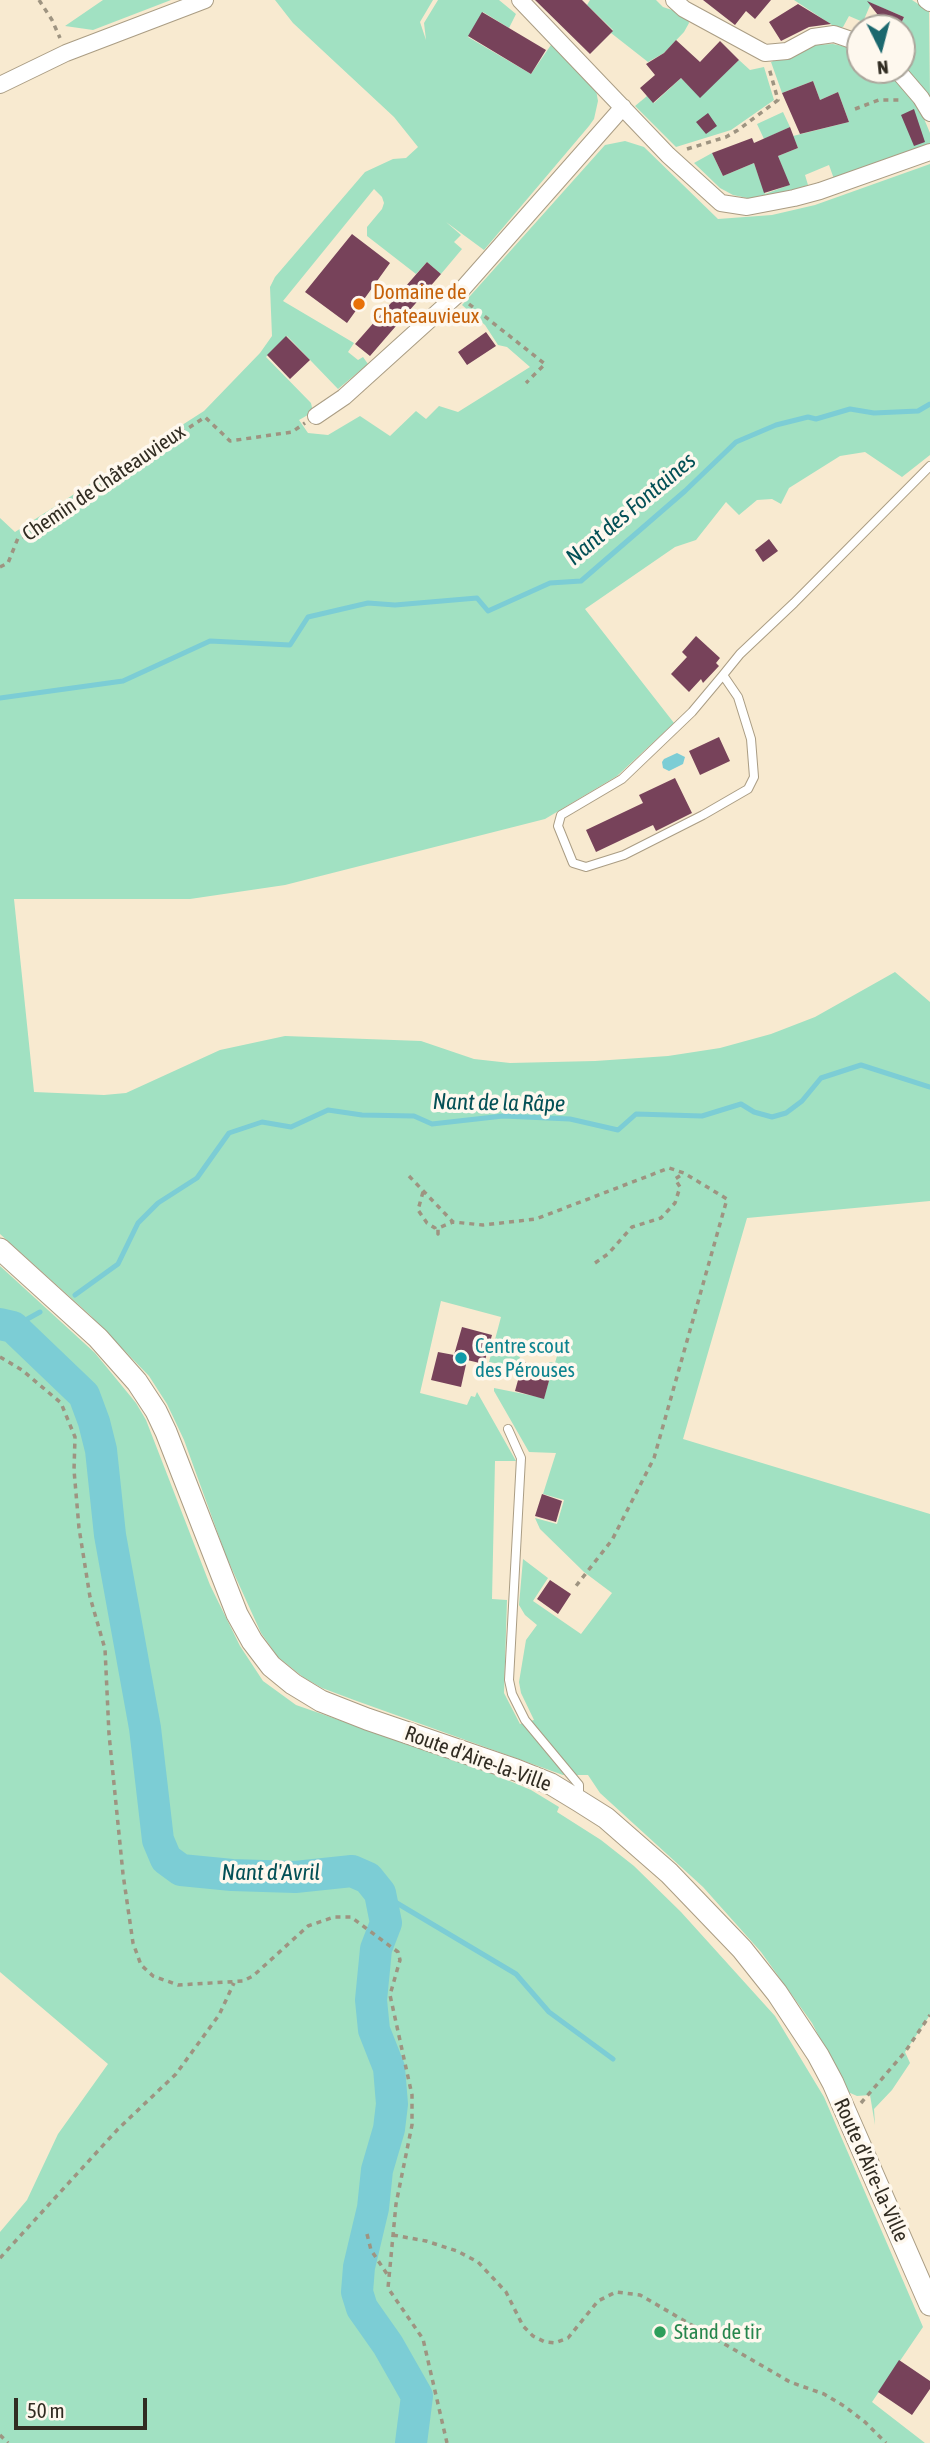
<!DOCTYPE html>
<meta charset="utf-8">
<style>
body{margin:0}
#map{position:relative;width:930px;height:2443px;overflow:hidden;background:#f8ead0;font-family:"Asap Condensed",sans-serif}
canvas{display:block}
.north{position:absolute;left:846px;top:14px;width:70px;height:70px;box-sizing:border-box;background:#fef8ee;border:2px solid #aca69c;border-radius:50%;rotate:174deg;font-size:19px;font-weight:700;line-height:28px;text-align:center;color:#312c22}
.north::after{content:'';display:block;margin:auto;width:24px;height:32px;background:#1b686e;clip-path:polygon(50% 0,100% 100%,50% 72%,0 100%)}
.scale{position:absolute;left:14px;top:2398px;width:133px;height:32px;box-sizing:border-box;border:4px solid #312c22;border-top:0;padding-left:9px;font-size:21px;line-height:24px;white-space:nowrap;color:#312c22;-webkit-text-stroke:5px #fef8ee;paint-order:stroke}
</style>
<div id="map">
<canvas width="930" height="2443"></canvas>
<div class="north">N</div>
<div class="scale">50 m</div>
</div>
<script>
const context = document.querySelector('canvas').getContext('2d');
context.lineJoin = 'round';
function fill(path, color) { context.fillStyle = color; context.fill(path, 'evenodd'); }
const shape = rows => new Path2D(rows.map(r => 'M' + r).join(''));
function trace(path, color, width, dash) { context.strokeStyle = color; context.lineWidth = width; context.lineCap = dash ? 'butt' : 'round'; context.setLineDash(dash || []); context.stroke(path); }
function write(font, color, halo, rows, align = 'center') {
  context.font = font + ' "Asap Condensed",sans-serif'; context.lineWidth = 7; context.setLineDash([]); context.textBaseline = 'middle'; context.strokeStyle = halo; context.fillStyle = color; for (const [text, x, y, turn = 0] of rows) {
    context.save(); context.translate(x, y); context.rotate((+turn || 0) * Math.PI / 180); context.textAlign = isNaN(turn) ? turn : align; if (halo) context.strokeText(text, 0, 0); context.fillText(text, 0, 0); context.restore();
  }
}
const green = shape([
 [103,0,171,0,93,30,65,26],
 [275,0,433,0,420,22,426,40,424,23,438,0,499,0,516,14,509,28,483,12,468,37,531,74,553,42,596,90,598,101,594,119,589,126,484,250,446,222,461,235,454,242,462,249,441,274,427,262,416,274,367,236,367,227,382,209,384,203,382,197,374,189,283,301,354,343,348,352,358,360,363,357,368,364,338,389,287,336,266,357,311,403,313,412,299,420,308,433,328,435,360,416,390,436,416,411,426,419,439,406,458,412,530,367,507,347,498,345,485,325,462,305,605,145,625,141,644,147,718,219,772,215,815,205,930,164,930,455,902,477,865,452,840,456,789,488,781,504,772,499,757,500,739,515,726,502,696,540,675,547,585,609,674,723,617,776,545,819,285,885,190,899,14,899,34,1092,104,1095,126,1093,220,1050,285,1036,421,1041,474,1059,510,1063,595,1061,668,1056,720,1048,771,1034,815,1017,895,972,930,1002,930,1201,747,1218,683,1439,930,1514,930,2015,905,2052,910,2063,892,2090,874,2109,875,2125,870,2095,857,2096,848,2092,812,2023,761,1952,703,1887,600,1793,588,1775,563,1775,354,1700,322,1688,303,1677,278,1657,261,1633,226,1556,184,1440,167,1404,149,1376,90,1315,0,1234,0,518,15,532,204,411,260,353,272,336,270,287,275,277,365,172,393,159,406,158,418,147,394,117,293,23],
 [441,1301,501,1317,489,1362,517,1367,520,1357,513,1354,518,1338,559,1349,555,1363,549,1362,547,1368,552,1370,544,1398,494,1388,494,1391,529,1452,556,1453,543,1494,564,1500,557,1524,535,1518,540,1529,584,1572,612,1593,581,1634,533,1601,548,1578,523,1559,519,1605,525,1615,537,1625,526,1640,519,1682,521,1693,534,1720,520,1724,504,1693,507,1600,492,1599,495,1461,516,1461,477,1392,475,1397,471,1396,467,1405,420,1393],
 [590,0,656,0,663,7,687,15,689,23,684,32,664,53,648,62,611,33,613,30,587,5],
 [794,0,912,0,929,11,930,99,902,66,902,28,899,28,904,17,871,3,863,22,849,16,843,27,835,27],
 [833,44,860,50,860,70,890,70,917,102,930,133,930,144,834,179,829,165,805,175,808,185,785,193,752,199,733,195,720,188,694,163,712,153,723,176,754,163,765,194,789,185,778,156,798,148,793,136,849,122,838,92,820,100,813,81,782,93,771,62,812,45],
 [739,60,750,70,764,67,774,100,731,130,676,147,635,106,647,96,654,103,681,78,700,97],
 [783,112,790,127,764,139,757,124],
 [0,1266,95,1353,136,1403,146,1420,210,1585,240,1646,263,1681,296,1705,491,1773,531,1790,559,1807,557,1812,601,1840,634,1866,681,1912,775,2016,824,2097,923,2327,872,2402,925,2443,0,2443,0,2232,27,2200,58,2134,108,2064,0,1972]
]);
const water = shape([
 [677,753,685,757,683,764,669,771,663,768,662,762,664,759]
]);
const stream = shape([
 [0,698,123,681,210,641,290,645,308,617,368,603,395,605,477,598,488,611,550,583,581,581,685,491,736,442,776,425,808,417,816,419,850,409,874,413,918,411,930,404],
 [75,1295,118,1264,138,1223,158,1203,197,1178,229,1133,262,1122,291,1127,328,1110,362,1115,414,1116,432,1124,503,1116,570,1119,618,1130,636,1114,702,1116,741,1104,754,1112,772,1117,786,1113,802,1101,821,1078,861,1065,930,1087],
 [13,1327,40,1312],
 [380,1893,516,1974,549,2012,613,2059]
]);
const river = shape([
 [0,1324,13,1327,84,1395,94,1422,101,1450,110,1535,145,1728,158,1840,166,1859,181,1870,232,1875,295,1877,352,1871,368,1878,380,1893,386,1923,376,1949,371,2000,374,2030,389,2068,392,2104,389,2129,377,2170,373,2208,359,2267,357,2292,362,2308,388,2345,417,2396,411,2443]
]);
const building = shape([
 [535,0,582,0,613,31,590,54],
 [703,0,771,0,755,19,746,11,735,25],
 [867,1,904,17,899,28,888,28],
 [798,4,831,24,809,27,781,41,769,22],
 [482,12,546,50,531,74,468,36],
 [676,40,700,62,720,41,739,60,700,98,681,78,653,103,640,88,655,75,646,64,664,53],
 [813,81,820,100,838,92,849,122,800,134,782,93],
 [914,109,925,142,914,146,901,115],
 [708,113,717,126,706,134,696,122],
 [790,127,798,148,778,156,790,185,764,193,754,163,723,176,712,153,752,138,754,143],
 [352,234,390,263,347,323,305,292],
 [427,262,441,274,370,356,355,344],
 [486,332,496,346,467,365,458,352],
 [286,336,310,360,290,379,267,355],
 [769,539,778,551,763,562,755,550],
 [696,636,720,658,716,663,719,666,703,683,701,679,689,692,671,674,687,657,682,652],
 [719,737,730,761,700,775,689,751],
 [675,778,692,813,656,831,653,825,596,852,586,830,643,803,639,795],
 [462,1327,492,1335,484,1364,467,1360,461,1387,431,1380,438,1352,454,1355],
 [523,1362,552,1370,544,1399,515,1391],
 [542,1494,562,1501,556,1522,535,1516],
 [550,1580,571,1594,558,1614,537,1599],
 [899,2360,930,2381,930,2389,912,2415,878,2392]
]);
const path = shape([
 [39,0,52,20,60,38],
 [855,109,879,100,902,100],
 [687,149,726,137,738,130,778,100,769,68],
 [469,304,545,364,526,383],
 [0,567,8,563,18,538,25,536,205,417,230,441,292,432,305,423],
 [409,1176,453,1222,483,1225,536,1219,669,1168,684,1173,727,1199,654,1458,612,1540,576,1586],
 [423,1192,418,1210,427,1223,435,1228,438,1234,438,1228,453,1222],
 [595,1263,608,1254,632,1227,661,1218,675,1203,680,1187,675,1179,684,1173],
 [0,1357,22,1370,61,1403,75,1437,74,1470,79,1528,90,1597,105,1649,109,1734,123,1874,133,1943,141,1965,153,1976,178,1985,243,1981,253,1976,308,1926,334,1917,351,1917,398,1952,400,1960,390,1995,412,2095,412,2125,396,2204,388,2288,423,2339,447,2443],
 [861,2103,905,2052,930,2015],
 [367,2234,371,2250,387,2274],
 [393,2235,426,2241,457,2251,478,2262,506,2292,523,2326,533,2336,545,2342,555,2343,568,2338,598,2301,616,2292,640,2295,790,2382,824,2394,844,2406,865,2422,886,2443],
 [0,2258,118,2129,176,2074,219,2015,234,1983],
 [0,2435,8,2443]
]);
const lane = shape([
 [723,675,738,697,751,739,754,777,748,789,703,815,624,855,586,867,573,863,558,826,561,815,622,779,692,712,723,675,740,654,794,603,930,466],
 [508,1429,521,1458,509,1680,512,1694,525,1720,579,1785,579,1798]
]);
const street = shape([
 [520,0,668,155,721,203,747,207,794,198,820,191,930,152],
 [674,0,684,9,765,53,787,51,813,37,834,34,860,43],
 [926,0,930,3],
 [897,70,921,98,930,113],
 [0,85,66,53,205,0],
 [316,416,344,397,458,294,623,107]
]);
const secondary = shape([
 [0,1249,98,1338,137,1382,156,1411,166,1432,237,1614,252,1641,271,1666,293,1684,321,1701,367,1719,516,1770,551,1784,579,1801,606,1818,669,1873,742,1949,777,1993,818,2055,833,2083,930,2305]
]);
const markers = [
 [359,304,7,"#e8710a"],
 [461,1358,7,"#0f9aa8"],
 [660,2332,7,"#2e9e5b"]
];
const foodNames = [
 ["Domaine de",373,292],
 ["Chateauvieux",373,316]
];
const streetNames = [
 ["Chemin de Châteauvieux",104,483,-34],
 ["Route d'Aire-la-Ville",478,1759,20],
 ["Route d'Aire-la-Ville",871,2170,66]
];
const cultureNames = [
 ["Centre scout",475,1346],
 ["des Pérouses",475,1370]
];
const leisureNames = [
 ["Stand de tir",674,2332]
];
const waterNames = [
 ["Nant des Fontaines",631,509,-40],
 ["Nant de la Râpe",499,1103,1],
 ["Nant d'Avril",271,1873]
];
fill(green, '#a1e1c2');
fill(water, '#7ccdd5');
trace(stream, '#7ccdd5', 5);
trace(river, '#7ccdd5', 32);
fill(building, '#77425a');
trace(lane, '#aa9d84', 10);
trace(street, '#aa9d84', 18);
trace(secondary, '#aa9d84', 23);
trace(path, '#9e9481', 3.5, [5, 5]);
trace(lane, '#fff', 8);
trace(street, '#fff', 16);
trace(secondary, '#fff', 21);
for (const [x, y, r, color] of markers) { const dot = new Path2D(); dot.arc(x, y, r, 0, 2 * Math.PI); context.fillStyle = color; context.fill(dot); trace(dot, '#fef8ee', 2.5); }
write('21px', '#c56008', '#fef8ee', foodNames, 'left');
write('21px', '#312c22', '#fef8ee', streetNames);
write('21px', '#0d838f', '#fef8ee', cultureNames, 'left');
write('21px', '#27864d', '#fef8ee', leisureNames, 'left');
write('italic 23px', '#035056', '#fef8ee', waterNames);
</script>
